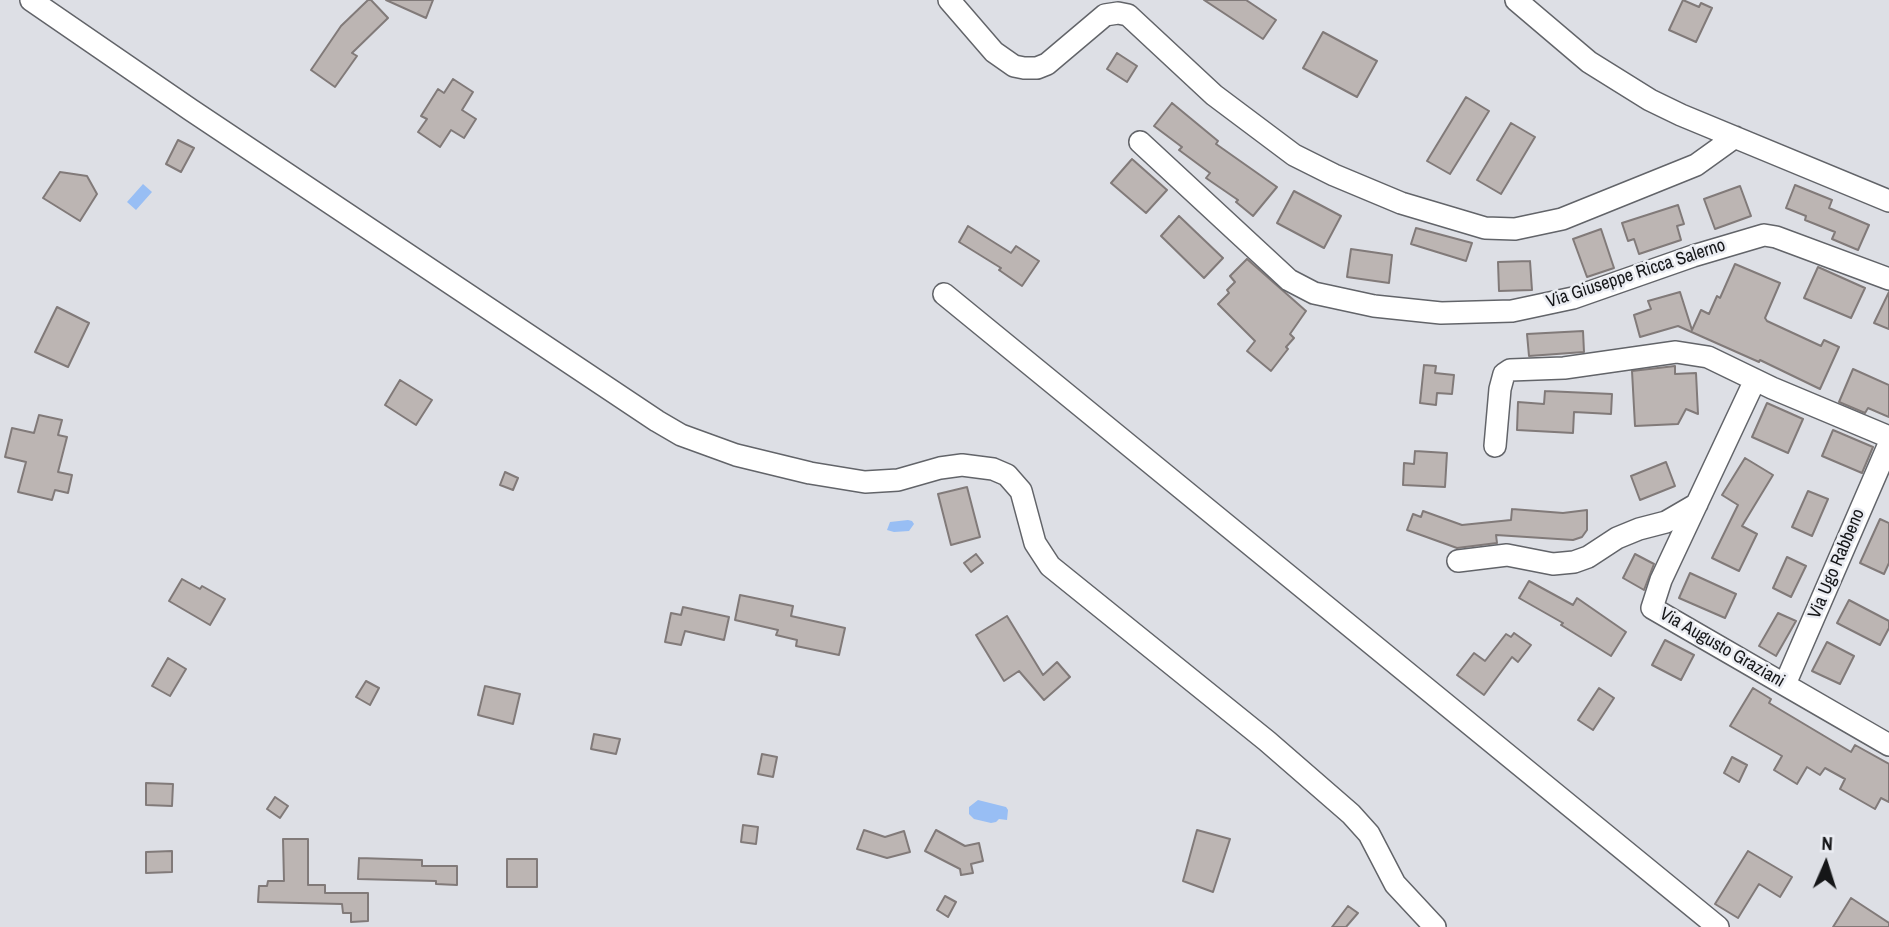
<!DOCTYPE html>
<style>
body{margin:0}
#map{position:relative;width:1889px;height:927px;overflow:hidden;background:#dddfe5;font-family:"Archivo Narrow",sans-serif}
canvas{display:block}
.north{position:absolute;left:1791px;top:829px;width:70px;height:70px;-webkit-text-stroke:5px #eaecf2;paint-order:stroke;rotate:3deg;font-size:19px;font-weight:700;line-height:28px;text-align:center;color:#151618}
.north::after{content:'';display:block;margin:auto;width:24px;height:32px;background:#151618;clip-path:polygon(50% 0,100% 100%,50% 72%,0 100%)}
</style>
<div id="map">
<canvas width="1889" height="927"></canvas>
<div class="north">N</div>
</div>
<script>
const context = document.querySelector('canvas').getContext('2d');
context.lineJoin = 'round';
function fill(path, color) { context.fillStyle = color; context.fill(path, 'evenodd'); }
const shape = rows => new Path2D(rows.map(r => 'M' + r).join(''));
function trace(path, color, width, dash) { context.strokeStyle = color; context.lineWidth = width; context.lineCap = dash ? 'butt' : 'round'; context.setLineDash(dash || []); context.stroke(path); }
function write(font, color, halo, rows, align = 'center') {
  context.font = font + ' "Archivo Narrow",sans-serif'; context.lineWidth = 5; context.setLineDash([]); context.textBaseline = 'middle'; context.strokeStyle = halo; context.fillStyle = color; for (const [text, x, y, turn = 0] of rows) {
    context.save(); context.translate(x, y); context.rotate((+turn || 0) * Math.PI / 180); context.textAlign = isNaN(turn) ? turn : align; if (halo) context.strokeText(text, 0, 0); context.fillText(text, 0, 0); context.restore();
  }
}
const water = shape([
 [143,184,152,192,136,210,127,202],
 [908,520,912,521,914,524,909,531,894,532,887,530,890,522],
 [978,800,1006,807,1008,810,1007,820,999,819,996,822,991,823,974,819,969,814,969,807]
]);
const building = shape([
 [368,0,371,0,388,18,352,53,357,56,335,87,311,70,341,26,368,0],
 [386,0,433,0,426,18,386,0],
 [1204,0,1246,0,1276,20,1263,39,1204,0],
 [1683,0,1699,7,1701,3,1712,8,1696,42,1669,30,1683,0],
 [1323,32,1377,61,1357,97,1303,68,1323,32],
 [1117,53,1137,66,1127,82,1107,69,1117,53],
 [453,79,473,92,462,110,476,119,464,138,451,130,440,147,418,132,427,119,421,116,438,89,444,93,453,79],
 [1466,97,1489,111,1450,174,1427,161,1466,97],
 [1172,103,1218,141,1216,144,1277,187,1253,216,1236,202,1238,200,1206,178,1210,173,1179,150,1182,147,1154,126,1172,103],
 [1511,123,1535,137,1501,194,1477,180,1511,123],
 [178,140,194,148,181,172,166,164,178,140],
 [1132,159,1167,190,1146,213,1111,183,1132,159],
 [60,172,87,176,97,194,80,221,43,198,60,172],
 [1795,185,1832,200,1829,208,1869,225,1858,250,1832,239,1835,232,1805,220,1806,216,1786,208,1795,185],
 [1740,186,1751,216,1715,229,1704,199,1740,186],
 [1294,191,1341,216,1324,248,1277,223,1294,191],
 [1678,205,1684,224,1677,226,1681,240,1639,254,1634,239,1628,241,1622,223,1678,205],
 [1179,216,1223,258,1204,278,1161,236,1179,216],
 [968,226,1011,253,1016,246,1039,261,1022,286,999,270,1001,268,959,242,968,226],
 [1416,228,1472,243,1466,261,1411,244,1416,228],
 [1601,229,1614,268,1587,277,1573,239,1601,229],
 [1351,249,1392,255,1389,283,1347,277,1351,249],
 [1247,259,1306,311,1290,334,1294,338,1286,347,1288,349,1271,371,1247,351,1255,341,1218,304,1229,293,1227,290,1235,282,1230,276,1247,259],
 [1530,261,1532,290,1499,291,1498,262,1530,261],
 [1735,264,1780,283,1765,318,1767,321,1821,346,1824,340,1839,347,1820,389,1760,360,1759,362,1678,326,1640,337,1634,315,1651,309,1648,301,1680,292,1692,330,1701,310,1709,314,1717,296,1720,298,1735,264],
 [1818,267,1865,288,1851,318,1804,298,1818,267],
 [1889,292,1889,329,1874,323,1889,292],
 [57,307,89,323,68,367,35,352,57,307],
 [1583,331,1584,352,1529,356,1527,334,1583,331],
 [1424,365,1436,366,1435,373,1454,375,1452,394,1437,393,1436,405,1420,403,1424,365],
 [1675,366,1675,374,1696,373,1698,414,1686,409,1678,424,1635,426,1632,371,1675,366],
 [1853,369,1889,385,1889,417,1868,408,1865,413,1839,402,1853,369],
 [400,380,432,400,416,425,385,405,400,380],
 [1545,391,1612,394,1611,414,1574,412,1573,433,1517,430,1518,402,1544,404,1545,391],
 [1767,403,1803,419,1788,453,1752,437,1767,403],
 [39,415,62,420,58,435,67,437,58,472,72,475,68,493,55,490,52,500,18,492,26,462,5,457,12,428,34,433,39,415],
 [1833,430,1873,447,1862,473,1822,456,1833,430],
 [1415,451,1447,453,1445,487,1403,485,1404,463,1414,464,1415,451],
 [1745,458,1773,475,1742,526,1757,534,1739,571,1712,558,1738,505,1722,495,1745,458],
 [1666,462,1675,486,1640,500,1631,476,1666,462],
 [505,472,518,478,513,490,500,485,505,472],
 [967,487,980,537,951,545,938,494,967,487],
 [1808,491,1828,499,1812,536,1792,527,1808,491],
 [1512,509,1563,513,1587,510,1587,530,1582,537,1573,540,1496,535,1497,543,1457,548,1407,530,1413,514,1421,517,1423,511,1462,525,1511,520,1512,509],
 [1880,519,1889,523,1889,563,1884,574,1860,563,1880,519],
 [976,554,983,563,971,572,964,563,976,554],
 [1635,554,1654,564,1644,590,1623,578,1635,554],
 [1787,557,1806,566,1791,597,1773,588,1787,557],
 [1690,573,1736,594,1725,618,1679,598,1690,573],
 [182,579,200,589,202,586,225,599,210,625,169,601,182,579],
 [1529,581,1573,605,1577,598,1626,632,1611,656,1561,625,1563,623,1519,598,1529,581],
 [740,595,793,606,791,616,845,628,839,655,796,646,797,640,776,635,778,630,735,620,740,595],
 [1849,600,1889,621,1889,628,1880,645,1837,623,1849,600],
 [683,607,729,617,724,640,685,631,681,645,665,642,671,613,681,615,683,607],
 [1778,613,1796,621,1776,656,1759,646,1778,613],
 [1007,616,1043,675,1057,662,1070,677,1044,700,1019,671,1004,681,976,635,1007,616],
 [1514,633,1531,645,1518,662,1512,657,1484,695,1457,675,1474,653,1485,661,1506,634,1511,637,1514,633],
 [1665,640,1694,655,1681,680,1652,665,1665,640],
 [1827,642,1854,656,1840,684,1812,671,1827,642],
 [168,658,186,669,170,696,152,686,168,658],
 [366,681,379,688,370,705,356,697,366,681],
 [485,686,520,694,513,724,478,715,485,686],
 [1599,688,1614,698,1593,730,1578,720,1599,688],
 [1753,688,1771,699,1769,703,1851,752,1855,745,1889,764,1889,802,1881,798,1875,809,1840,789,1845,779,1825,768,1820,775,1807,767,1797,784,1774,770,1782,756,1730,726,1753,688],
 [594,734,620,739,616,754,591,749,594,734],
 [762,754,777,757,773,777,758,774,762,754],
 [1732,757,1747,765,1739,782,1724,773,1732,757],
 [146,783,173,784,172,806,146,805,146,783],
 [275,797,288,806,280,818,267,809,275,797],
 [743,825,758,827,756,844,741,842,743,825],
 [864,830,885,837,904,831,910,852,887,858,857,849,864,830],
 [936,830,965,846,979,843,983,861,971,864,973,873,961,875,960,869,925,851,936,830],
 [1197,830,1230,839,1213,892,1183,881,1197,830],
 [283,839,308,839,308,885,325,885,325,893,368,893,368,921,351,922,351,913,343,913,342,904,258,902,259,886,267,886,268,881,284,881,283,839],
 [172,851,172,872,146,873,146,852,172,851],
 [1748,851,1792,877,1780,897,1759,884,1738,918,1715,904,1748,851],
 [359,858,422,860,422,866,457,866,457,885,436,884,436,881,358,879,359,858],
 [507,859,537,859,537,887,507,887,507,859],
 [945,896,956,902,948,917,937,910,945,896],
 [1851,898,1889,923,1889,927,1833,927,1851,898],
 [1348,906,1358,913,1346,927,1332,927,1348,906]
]);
const minor = shape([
 [31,0,191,110,657,421,681,435,736,455,810,473,865,482,898,480,940,468,962,465,993,469,1007,475,1021,491,1035,543,1050,566,1267,741,1351,814,1369,834,1395,884,1435,927],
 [949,0,994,52,1014,66,1024,68,1037,68,1047,64,1105,15,1118,13,1128,15,1214,95,1294,155,1334,175,1401,203,1485,228,1515,229,1562,219,1696,165,1735,137],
 [1516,0,1589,62,1650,100,1681,115,1889,201],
 [1140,142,1289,280,1314,293,1374,306,1441,313,1512,311,1573,298,1693,256,1764,235,1776,237,1889,279],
 [944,294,1718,927],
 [1755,380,1661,580,1652,608,1889,745],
 [1495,446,1500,389,1504,374,1510,370,1564,368,1676,352,1708,357,1772,388,1889,437],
 [1458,561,1507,555,1553,564,1574,562,1588,557,1617,538,1639,529,1666,522,1697,504],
 [1785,684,1889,444]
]);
const streetNames = [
 ["Via Giuseppe Ricca Salerno",1636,274,-18],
 ["Via Ugo Rabbeno",1837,564,-67],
 ["Via Augusto Graziani",1722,648,30]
];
fill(water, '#98bef4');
fill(building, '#bcb5b3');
trace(building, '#817a79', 2);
trace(minor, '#626469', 24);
trace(minor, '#fff', 21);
write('18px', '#151618', '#eaecf2', streetNames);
</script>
